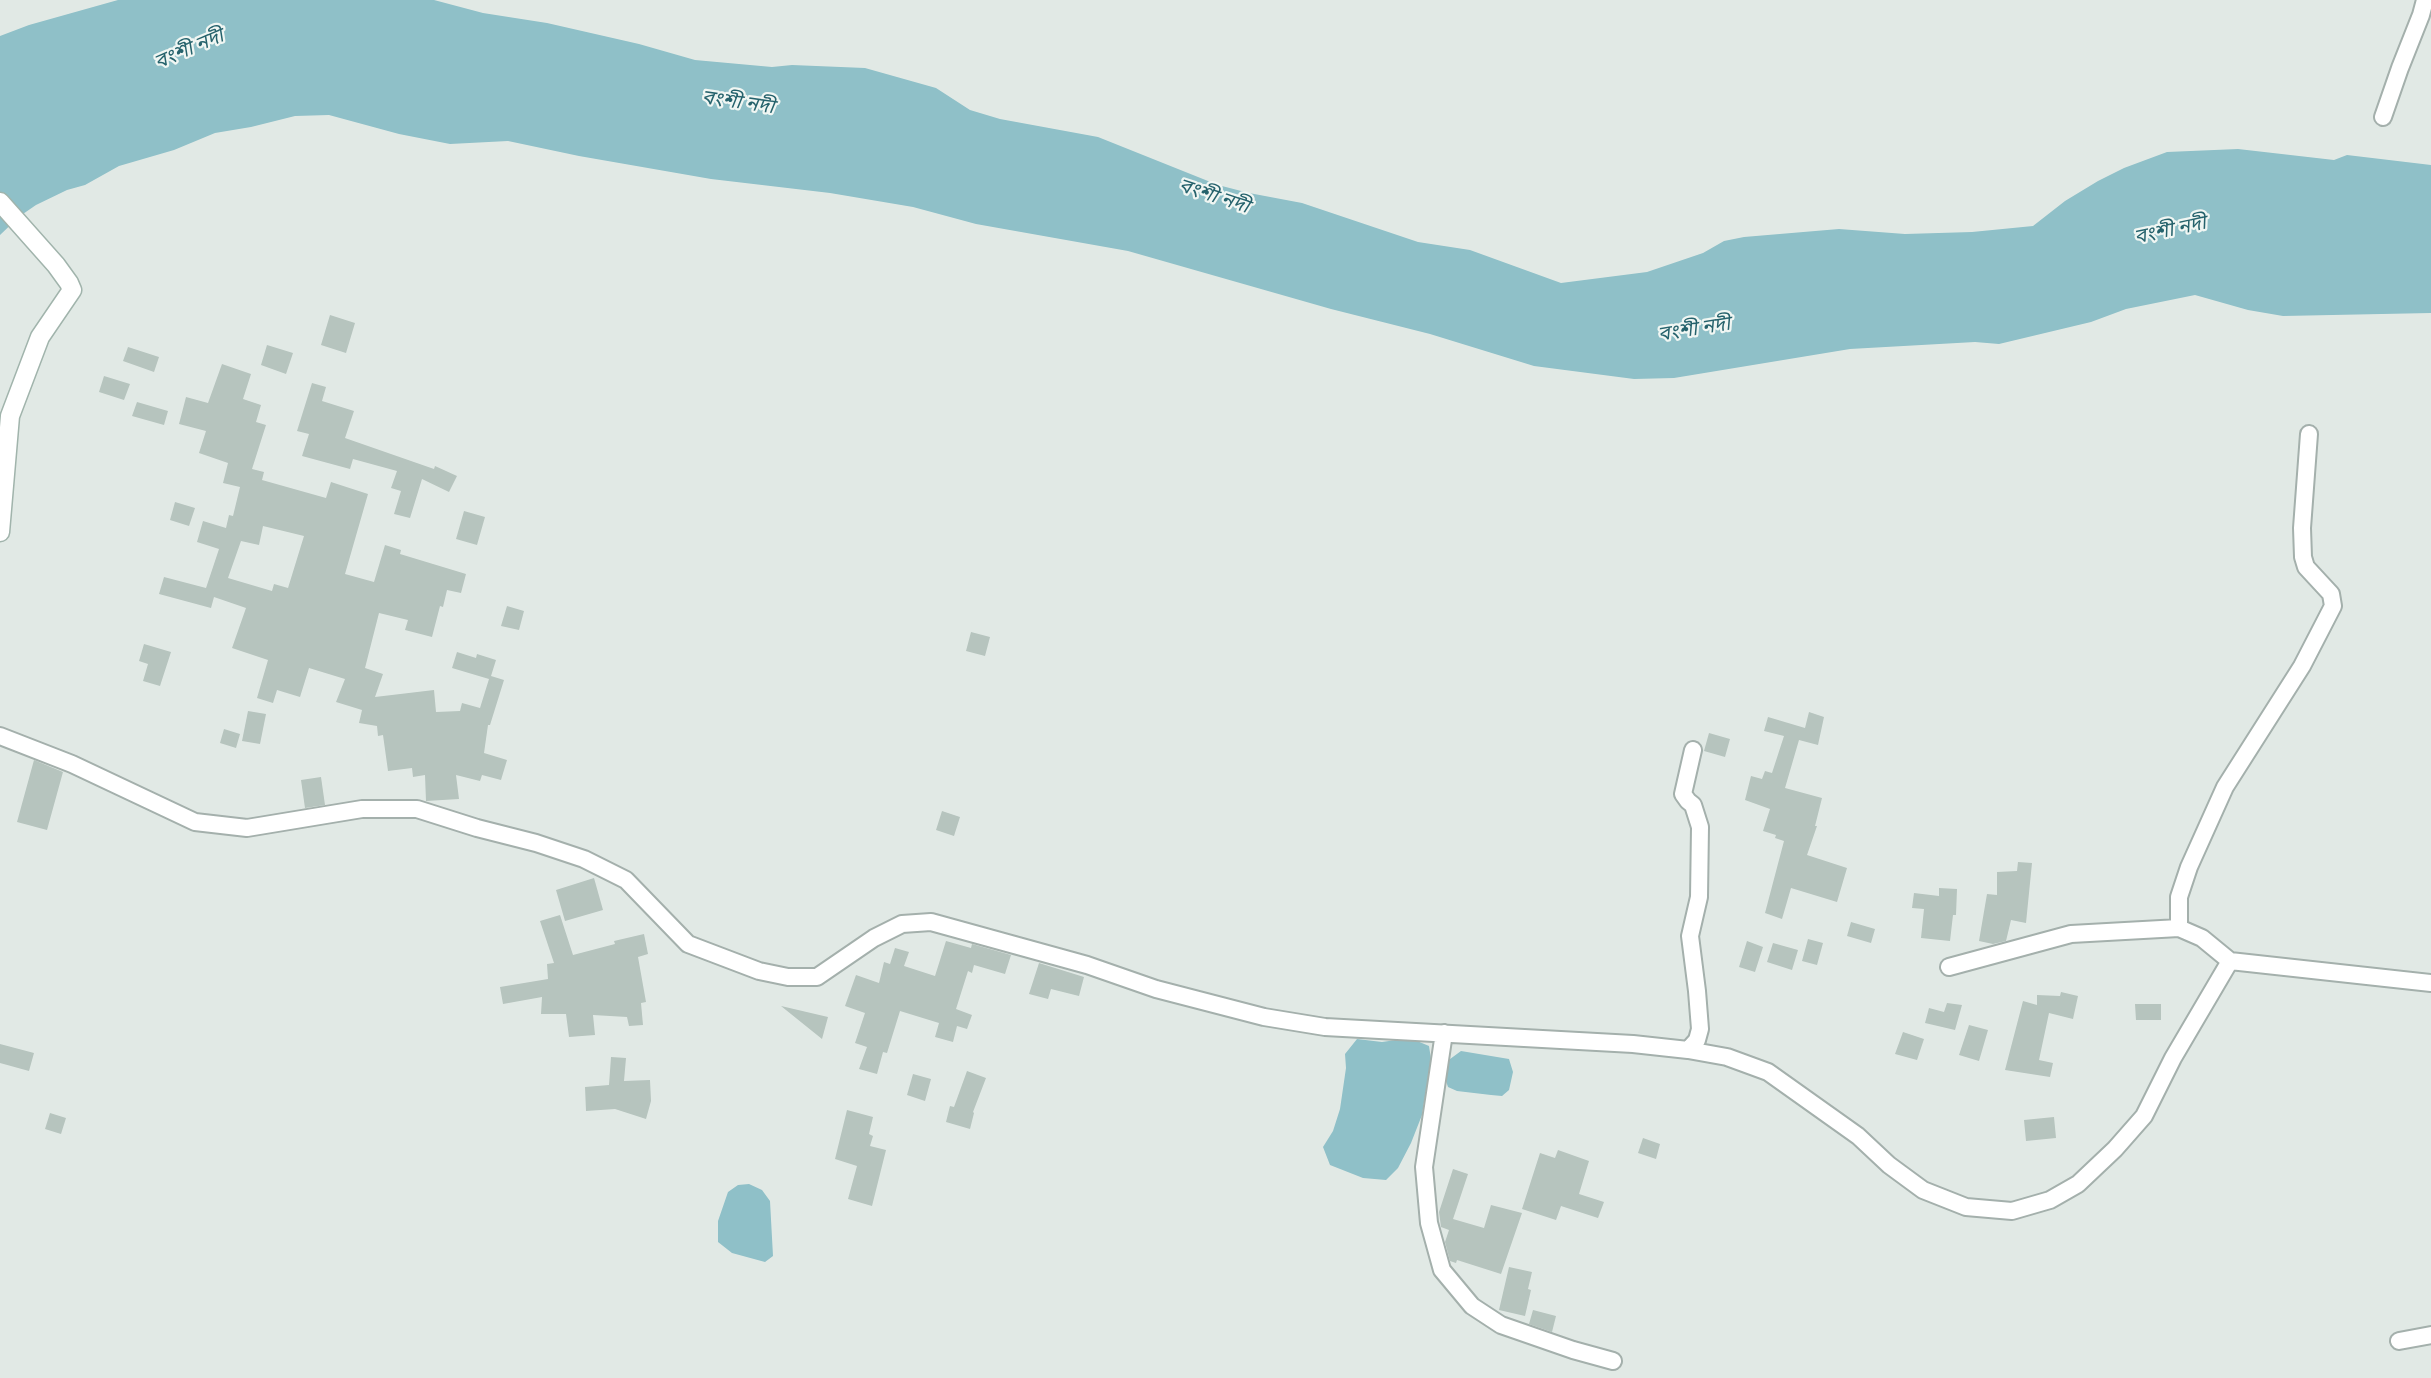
<!DOCTYPE html>
<meta charset="utf-8">
<style>
body{margin:0}
canvas{display:block;background:#e1e9e5}
</style>
<canvas width="2431" height="1378"></canvas>
<script>
const context = document.querySelector('canvas').getContext('2d');
context.lineJoin = 'round';
function fill(path, color) { context.fillStyle = color; context.fill(path, 'evenodd'); }
const shape = rows => new Path2D(rows.map(r => 'M' + r).join(''));
function trace(path, color, width, dash) { context.strokeStyle = color; context.lineWidth = width; context.lineCap = dash ? 'butt' : 'round'; context.setLineDash(dash || []); context.stroke(path); }
function write(font, color, halo, rows, align = 'center') {
  context.font = font + ' "Public Sans","Noto Sans Bengali",sans-serif'; context.lineWidth = 4.5; context.setLineDash([]); context.textBaseline = 'middle'; context.strokeStyle = halo; context.fillStyle = color; for (const [text, x, y, turn = 0] of rows) {
    context.save(); context.translate(x, y); context.rotate((+turn || 0) * Math.PI / 180); context.textAlign = isNaN(turn) ? turn : align; if (halo) context.strokeText(text, 0, 0); context.fillText(text, 0, 0); context.restore();
  }
}
const water = shape([
 [118,0,434,0,483,13,547,23,639,44,695,60,772,67,792,65,865,68,936,88,970,110,1000,119,1098,137,1218,185,1249,193,1302,203,1418,242,1470,250,1561,283,1647,272,1703,253,1724,241,1744,237,1839,229,1905,234,1972,232,2033,226,2065,201,2098,181,2124,168,2167,152,2238,149,2334,160,2347,155,2431,165,2431,313,2283,316,2248,310,2195,295,2126,309,2091,322,1999,344,1975,342,1850,349,1674,378,1634,379,1534,366,1430,334,1331,309,1128,251,976,224,913,207,830,193,711,179,579,156,508,141,450,144,399,134,329,115,295,116,251,127,215,133,174,150,119,166,85,185,67,190,36,205,20,216,0,235,0,36,29,25],
 [1410,1038,1429,1046,1431,1059,1422,1115,1411,1143,1398,1168,1386,1180,1363,1178,1330,1165,1323,1147,1333,1131,1340,1109,1346,1068,1345,1054,1357,1039,1382,1042],
 [1461,1051,1509,1059,1513,1072,1509,1090,1502,1096,1491,1095,1457,1091,1448,1087,1445,1078,1446,1062],
 [749,1184,762,1190,770,1201,773,1256,765,1262,732,1253,718,1242,718,1221,728,1192,738,1185]
]);
const building = shape([
 [330,315,355,323,346,353,321,345],
 [267,345,293,353,286,374,261,365],
 [128,347,159,357,154,372,123,361],
 [222,364,251,374,243,399,261,405,256,422,266,425,252,469,264,472,262,480,326,498,331,482,368,494,345,574,374,582,385,545,401,550,400,554,466,574,461,593,447,590,443,607,440,606,432,637,405,630,408,620,379,613,365,668,383,674,375,697,434,690,436,712,460,711,462,703,480,708,489,679,452,668,457,652,476,658,477,654,496,660,491,676,504,680,490,725,488,725,484,753,507,760,501,780,482,775,480,781,456,775,459,799,426,801,425,775,413,777,412,768,388,771,383,735,378,736,377,726,359,723,362,710,336,702,345,679,309,668,300,697,277,690,273,703,257,698,268,660,232,648,246,608,214,597,211,608,159,594,164,577,206,588,219,549,197,542,203,521,226,528,229,515,233,516,240,487,223,483,228,463,199,453,206,431,179,424,186,397,208,403],
 [263,526,304,536,288,588,274,584,272,591,228,578,241,541,259,545],
 [104,376,130,384,124,400,99,392],
 [312,383,326,387,322,401,354,411,345,438,434,469,435,466,457,476,449,492,422,479,410,518,394,514,401,491,391,488,397,471,353,459,350,469,302,456,309,434,297,431],
 [137,402,168,411,164,425,132,416],
 [175,502,195,508,189,526,170,520],
 [464,511,485,517,477,545,456,539],
 [507,606,524,611,519,630,501,626],
 [971,632,990,637,985,656,966,651],
 [144,644,171,652,160,686,143,681,148,664,139,661],
 [248,711,266,714,260,744,242,741],
 [1809,712,1824,717,1818,745,1799,740,1785,788,1822,798,1815,826,1817,826,1807,855,1847,868,1837,902,1791,888,1782,919,1765,913,1784,841,1775,838,1776,835,1763,831,1770,809,1745,800,1751,776,1762,779,1765,771,1772,773,1784,736,1764,731,1768,717,1805,728],
 [224,729,240,734,236,748,220,743],
 [1709,733,1730,739,1725,757,1704,751],
 [34,760,63,772,47,830,17,822],
 [321,777,325,805,305,808,301,780],
 [942,811,960,817,954,836,936,830],
 [2018,862,2032,863,2026,923,2011,920,2006,941,1993,944,1979,941,1987,894,1997,895,1997,872,2017,871],
 [594,878,603,910,565,921,556,890],
 [1939,888,1957,889,1956,915,1953,915,1950,941,1921,938,1924,909,1912,908,1914,893,1939,896],
 [560,915,573,955,615,944,614,941,644,934,648,954,638,957,646,1002,641,1003,643,1025,629,1026,627,1017,593,1015,595,1035,569,1037,566,1014,541,1014,542,997,503,1004,500,987,548,979,547,964,554,963,540,921],
 [1851,922,1875,929,1871,943,1847,936],
 [1808,939,1823,943,1817,965,1802,961],
 [946,941,971,948,972,944,1011,955,1005,974,974,965,972,973,968,971,956,1009,972,1015,967,1029,957,1026,953,1042,935,1037,939,1023,900,1011,887,1053,883,1052,877,1074,859,1069,867,1047,855,1043,865,1013,845,1006,856,975,879,983,884,962,890,964,895,948,909,952,904,966,935,976],
 [1747,941,1763,947,1755,972,1739,967],
 [1773,943,1798,950,1792,970,1767,962],
 [1039,963,1084,977,1079,996,1051,989,1048,999,1029,994],
 [2061,992,2078,996,2073,1019,2049,1013,2039,1060,2053,1063,2050,1077,2005,1070,2023,1001,2037,1005,2037,995,2060,996],
 [1947,1003,1962,1005,1955,1030,1925,1023,1929,1008,1944,1012],
 [2135,1004,2161,1004,2161,1020,2136,1020],
 [781,1006,828,1017,822,1039],
 [1969,1025,1988,1030,1979,1061,1959,1055],
 [1903,1032,1924,1039,1917,1060,1895,1054],
 [0,1044,34,1053,29,1071,0,1063],
 [611,1057,626,1058,624,1081,650,1080,651,1101,646,1119,615,1109,586,1111,585,1087,609,1085],
 [967,1071,986,1078,973,1112,974,1113,970,1129,946,1122,950,1106,954,1107],
 [913,1074,931,1079,925,1101,907,1095],
 [847,1110,873,1117,869,1134,873,1136,870,1146,886,1150,872,1206,848,1199,857,1166,835,1159],
 [50,1113,66,1118,61,1134,45,1129],
 [2054,1117,2056,1138,2026,1141,2024,1120],
 [1643,1138,1660,1144,1656,1159,1638,1153],
 [1558,1150,1589,1161,1579,1194,1604,1202,1598,1218,1561,1206,1556,1220,1522,1209,1540,1153,1555,1158],
 [1453,1169,1468,1174,1453,1219,1484,1228,1491,1205,1522,1213,1501,1274,1457,1260,1456,1263,1450,1261,1445,1242,1449,1230,1441,1227,1439,1212],
 [1509,1267,1532,1272,1528,1289,1531,1290,1525,1316,1499,1310],
 [1533,1310,1556,1316,1552,1332,1529,1324]
]);
const street = shape([
 [2383,117,2400,68,2421,15,2425,0],
 [0,736,72,764,195,822,247,828,362,809,417,809,477,828,536,843,584,859,626,880,688,944,759,971,788,977,817,977,874,938,902,924,931,922,1087,965,1156,989,1264,1017,1325,1027,1633,1044,1688,1050,1727,1057,1768,1072,1858,1136,1889,1165,1923,1190,1966,1207,2012,1211,2050,1200,2078,1184,2115,1149,2144,1116,2173,1058,2230,961,2431,983],
 [2230,961,2202,938,2179,928,2179,897,2189,867,2225,787,2302,666,2333,606,2331,594,2306,567,2303,557,2302,528,2309,434],
 [1949,967,2071,934,2179,928],
 [1444,1033,1424,1167,1429,1223,1442,1270,1472,1306,1501,1325,1573,1350,1613,1361],
 [1688,1050,1697,1040,1700,1029,1697,991,1690,936,1699,897,1700,827,1693,805,1688,801,1683,794,1693,750],
 [2399,1341,2431,1335]
]);
const secondary = shape([
 [0,202,56,265,69,283,72,290,40,337,10,416,0,532]
]);
const waterNames = [
 ["বংশী নদী",189,49,-23],
 ["বংশী নদী",738,102,8],
 ["বংশী নদী",1214,196,18],
 ["বংশী নদী",2170,230,-12],
 ["বংশী নদী",1694,329,-9]
];
fill(water, '#8fc0c8');
fill(building, '#b6c4be');
trace(street, '#a4b0ac', 20);
trace(secondary, '#a1b4ac', 21);
trace(street, '#fff', 16);
trace(secondary, '#fff', 18);
write('italic 20px', '#25626c', '#f0f6f3', waterNames);
</script>
